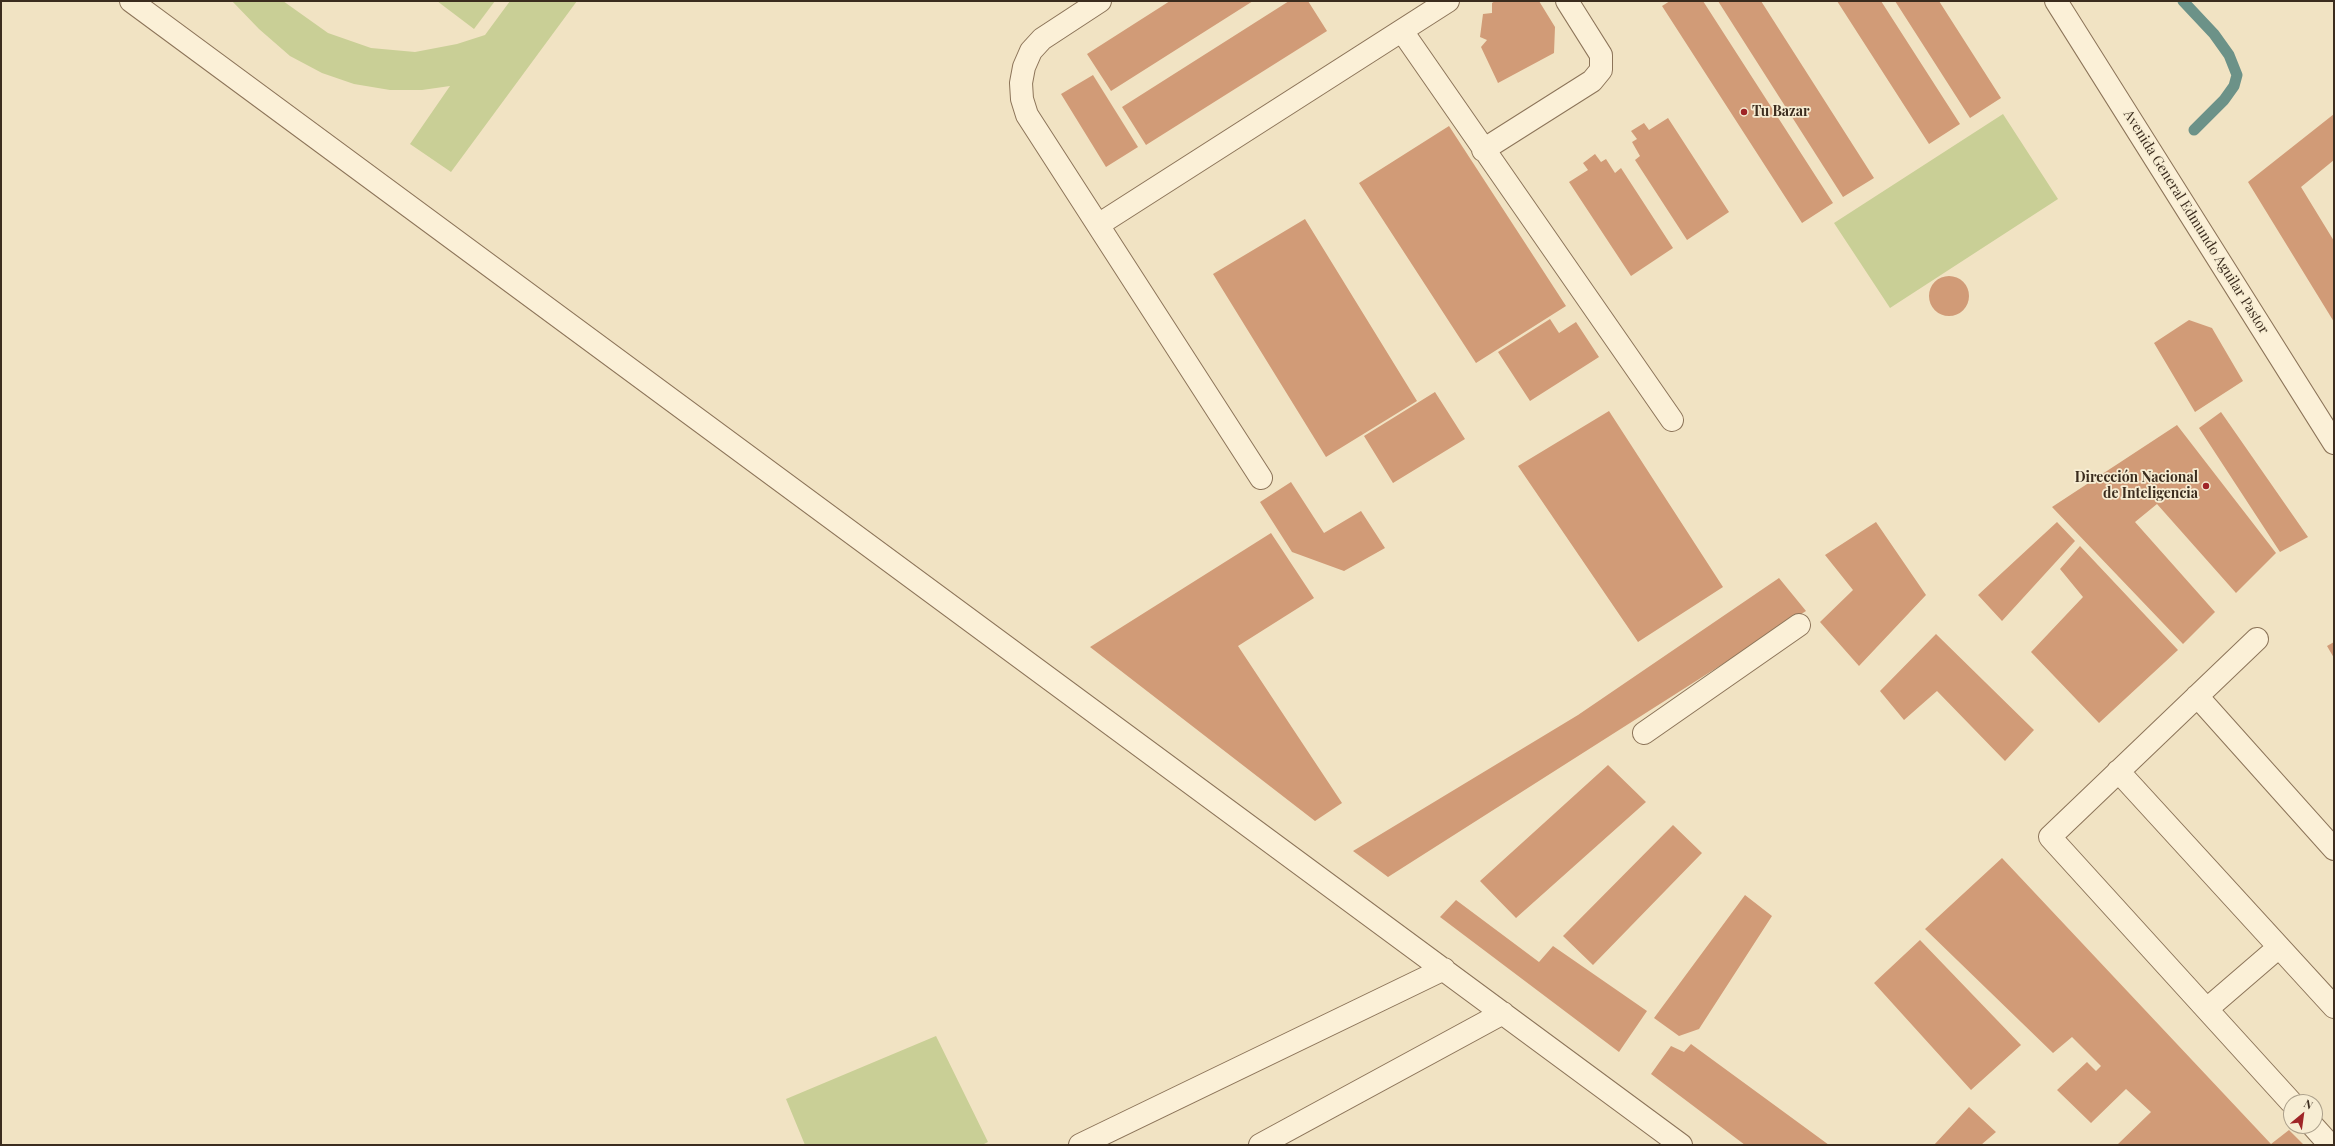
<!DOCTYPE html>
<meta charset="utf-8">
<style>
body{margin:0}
#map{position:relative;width:2335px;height:1146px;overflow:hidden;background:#f1e3c3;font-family:"Playfair Display",serif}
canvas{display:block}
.frame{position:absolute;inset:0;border:2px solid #3b2c1e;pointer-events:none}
.north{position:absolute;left:2283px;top:1094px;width:40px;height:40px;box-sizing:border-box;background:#f7edd3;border:1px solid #aca08b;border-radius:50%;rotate:29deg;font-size:11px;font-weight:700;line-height:16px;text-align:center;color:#3b2c1e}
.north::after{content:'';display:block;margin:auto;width:14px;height:18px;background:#9f2527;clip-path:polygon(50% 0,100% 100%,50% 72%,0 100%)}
</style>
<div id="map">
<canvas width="2335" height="1146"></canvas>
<div class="frame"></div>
<div class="north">N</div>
</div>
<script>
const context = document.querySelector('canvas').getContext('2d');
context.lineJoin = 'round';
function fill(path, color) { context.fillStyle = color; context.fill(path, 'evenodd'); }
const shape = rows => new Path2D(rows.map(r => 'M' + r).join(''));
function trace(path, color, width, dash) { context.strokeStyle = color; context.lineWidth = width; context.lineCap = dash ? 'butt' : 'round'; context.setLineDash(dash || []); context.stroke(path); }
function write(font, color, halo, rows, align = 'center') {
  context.font = font + ' "Playfair Display",serif'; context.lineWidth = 3.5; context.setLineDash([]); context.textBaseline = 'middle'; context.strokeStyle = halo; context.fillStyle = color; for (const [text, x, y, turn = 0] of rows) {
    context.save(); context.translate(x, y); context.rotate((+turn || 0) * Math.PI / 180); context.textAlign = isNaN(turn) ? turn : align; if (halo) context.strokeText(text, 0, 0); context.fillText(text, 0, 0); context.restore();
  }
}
const green = shape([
 [232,1,283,1,328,33,371,48,415,52,457,44,485,35,510,1,577,1,451,172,410,144,450,86,422,90,390,90,354,84,322,73,290,56,259,29],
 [437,1,495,1,474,29],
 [2003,114,2058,199,1890,308,1834,223],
 [936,1036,988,1142,982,1145,805,1145,786,1099]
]);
const stream = shape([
 [2183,1,2214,34,2229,55,2237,75,2234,86,2224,100,2194,130]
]);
const building = shape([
 [1170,1,1253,1,1111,91,1087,54],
 [1289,1,1308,1,1327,31,1146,145,1122,107],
 [1495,1,1539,1,1555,27,1554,53,1498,83,1481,47,1487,40,1480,37,1483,14,1492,13,1492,3],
 [1670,1,1703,1,1833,203,1802,223,1662,6],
 [1718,1,1761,1,1874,178,1843,197],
 [1837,1,1881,1,1960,124,1929,144],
 [1895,1,1939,1,2001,98,1970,118],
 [1093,75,1138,147,1106,167,1061,94],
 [2334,114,2334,160,2301,187,2334,241,2334,322,2248,182],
 [1668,118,1729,212,1687,240,1635,160,1640,156,1632,142,1637,139,1631,131,1644,123,1649,130],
 [1449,126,1566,306,1476,363,1359,183],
 [1595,154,1601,162,1606,159,1615,173,1621,168,1673,248,1631,276,1569,182,1588,170,1583,163],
 [1305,219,1417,401,1326,457,1213,274],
 '1929 296a20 20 0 1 1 40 0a20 20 0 1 1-40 0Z',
 [1550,319,1559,333,1576,322,1599,357,1530,401,1498,352],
 [2189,320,2212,328,2243,381,2195,412,2154,343],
 [1435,392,1465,439,1393,483,1364,436],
 [1609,411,1723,587,1638,642,1518,466],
 [2221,412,2308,537,2280,552,2199,428],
 [2177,425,2276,553,2236,593,2157,504,2135,522,2215,612,2183,644,2052,507],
 [1291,482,1324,533,1361,511,1385,548,1344,571,1292,552,1260,502],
 [1876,522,1926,595,1859,666,1820,622,1853,590,1825,555],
 [2057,522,2075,541,2002,621,1978,595],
 [1271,533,1314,598,1238,646,1342,803,1315,821,1090,647],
 [2080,546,2178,650,2099,723,2031,652,2083,597,2060,569],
 [1779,578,1806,611,1388,877,1353,851,1578,715],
 [1936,634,2034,730,2005,761,1937,691,1904,720,1880,691],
 [2334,642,2334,658,2327,646],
 [1608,765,1646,802,1516,918,1480,881],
 [1673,825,1702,853,1593,965,1563,936],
 [2002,858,2271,1144,2289,1130,2304,1145,2117,1145,2151,1112,2126,1089,2091,1123,2057,1090,2087,1062,2096,1071,2101,1066,2072,1037,2053,1053,1925,929],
 [1745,895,1772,916,1699,1029,1679,1036,1654,1018],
 [1456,900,1539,962,1553,946,1647,1011,1619,1052,1440,917],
 [1920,940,2021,1045,1971,1090,1874,983],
 [1691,1044,1829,1145,1745,1145,1651,1074,1671,1046,1684,1052],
 [1969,1107,1996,1132,1981,1145,1934,1145]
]);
const minor = shape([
 [131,1,1681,1145],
 [1100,1,1042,39,1031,51,1024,67,1021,83,1022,99,1027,115,1261,478],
 [2056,1,2334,443],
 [1402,31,1672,420],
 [1483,150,1592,81,1601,70,1601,55,1567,1],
 [1098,225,1448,1],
 [2257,639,2050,837,2291,1102],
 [2197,696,2334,849],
 [1644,733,1799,625],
 [2118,771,2334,1007],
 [2207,1009,2279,947],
 [2313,1126,2330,1145],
 [1080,1145,1444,969],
 [1260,1145,1503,1013]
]);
const markers = [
 [1744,112,4,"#9f2527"],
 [2206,486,4,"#9f2527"]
];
const poiNames = [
 ["Tu Bazar",1752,112],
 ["Dirección Nacional",2198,478,"right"],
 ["de Inteligencia",2198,494,"right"]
];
const streetNames = [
 ["Avenida General Edmundo Aguilar Pastor",2196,222,58]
];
fill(green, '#c9cf96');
trace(stream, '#6c9288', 11);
fill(building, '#d19b77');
trace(minor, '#8c7459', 24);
trace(minor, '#fbf0d7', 22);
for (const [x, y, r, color] of markers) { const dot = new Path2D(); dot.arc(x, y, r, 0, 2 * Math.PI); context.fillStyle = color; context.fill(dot); trace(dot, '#f7edd3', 1.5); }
write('bold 14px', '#3b2c1e', '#f7edd3', poiNames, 'left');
write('14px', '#3b2c1e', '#f7edd3', streetNames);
</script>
